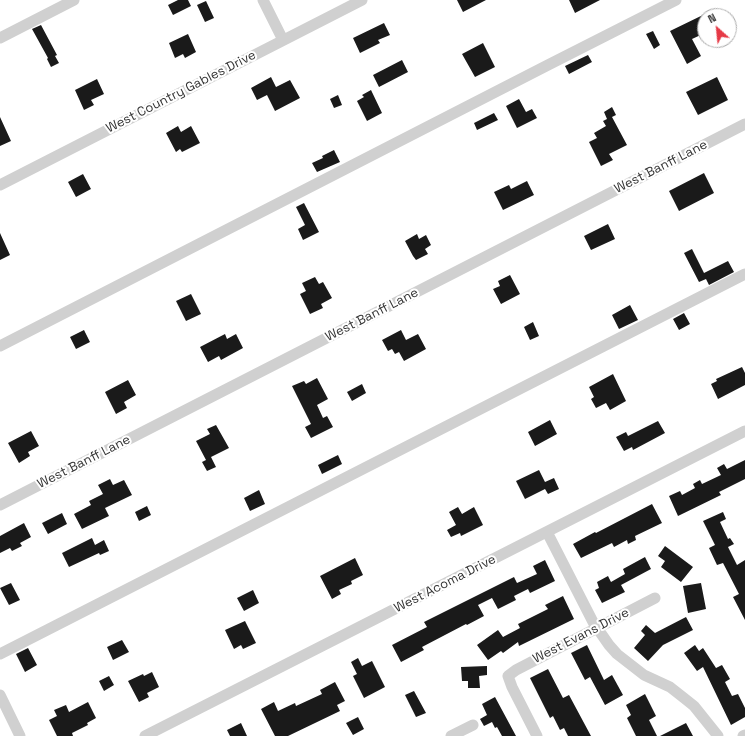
<!DOCTYPE html>
<style>
body{margin:0}
#map{position:relative;width:745px;height:736px;overflow:hidden;background:#fff;font-family:"Space Grotesk",sans-serif}
canvas{display:block}
.north{position:absolute;left:697px;top:8px;width:40px;height:40px;box-sizing:border-box;background:#fff;border:1px solid #adadad;border-radius:50%;rotate:333deg;font-size:11px;font-weight:700;line-height:16px;text-align:center;color:#333}
.north::after{content:'';display:block;margin:auto;width:14px;height:18px;background:#e63946;clip-path:polygon(50% 0,100% 100%,50% 72%,0 100%)}
</style>
<div id="map">
<canvas width="745" height="736"></canvas>
<div class="north">N</div>
</div>
<script>
const context = document.querySelector('canvas').getContext('2d');
context.lineJoin = 'round';
function fill(path, color) { context.fillStyle = color; context.fill(path, 'evenodd'); }
const shape = rows => new Path2D(rows.map(r => 'M' + r).join(''));
function trace(path, color, width, dash) { context.strokeStyle = color; context.lineWidth = width; context.lineCap = dash ? 'butt' : 'round'; context.setLineDash(dash || []); context.stroke(path); }
function write(font, color, halo, rows, align = 'center') {
  context.font = font + ' "Space Grotesk",sans-serif'; context.lineWidth = 4; context.setLineDash([]); context.textBaseline = 'middle'; context.strokeStyle = halo; context.fillStyle = color; for (const [text, x, y, turn = 0] of rows) {
    context.save(); context.translate(x, y); context.rotate((+turn || 0) * Math.PI / 180); context.textAlign = isNaN(turn) ? turn : align; if (halo) context.strokeText(text, 0, 0); context.fillText(text, 0, 0); context.restore();
  }
}
const building = shape([
 [178,0,188,0,191,6,173,15,168,5],
 [457,0,486,0,463,12],
 [569,0,600,0,575,13],
 [206,1,214,18,205,22,197,5],
 [705,14,705,33,692,39,701,56,687,64,670,31],
 [384,23,390,35,378,40,380,43,360,53,353,38],
 [41,25,57,55,55,56,59,63,51,67,47,59,48,58,32,29],
 [653,31,660,45,654,49,646,34],
 [188,34,196,52,185,58,183,54,175,58,169,43],
 [483,43,495,67,475,77,462,54],
 [588,55,592,62,569,74,565,66],
 [402,60,408,72,379,87,373,75],
 [271,77,276,87,290,80,300,98,275,111,267,95,257,100,251,88],
 [717,77,728,100,698,115,686,92],
 [97,79,104,94,91,100,94,105,84,110,75,90],
 [371,90,382,113,367,121,357,101,364,97,362,95],
 [338,95,342,105,334,108,330,99],
 [519,99,526,112,532,109,537,118,517,128,506,106],
 [612,107,616,115,612,117,627,145,609,154,613,160,601,166,589,142,597,138,594,133,606,126,603,121,607,119,604,112],
 [494,113,498,120,477,130,474,123],
 [0,117,11,141,0,146],
 [178,126,181,132,191,126,200,143,182,152,180,149,176,152,166,133],
 [334,150,340,162,317,172,312,163,323,158,322,156],
 [704,173,714,193,679,211,669,191],
 [83,174,91,189,76,197,68,182],
 [527,181,534,195,503,210,494,192,509,185,511,189],
 [304,203,319,232,303,240,298,229,305,225,296,207],
 [608,224,615,239,591,250,584,236],
 [0,233,10,255,0,260],
 [417,234,419,239,426,235,431,245,425,249,428,254,416,260,413,256,405,241],
 [692,249,704,273,728,261,734,272,709,285,706,279,699,282,684,253],
 [510,275,520,294,501,304,493,289,500,286,498,281],
 [315,277,319,284,323,282,332,298,321,304,323,308,310,314,300,294,306,291,302,283],
 [191,294,201,314,186,321,176,301],
 [630,305,638,320,619,329,612,315],
 [684,313,690,324,679,330,673,319],
 [533,322,539,336,530,340,524,327],
 [84,330,90,342,76,349,70,337],
 [401,330,406,340,418,334,426,349,404,361,399,352,395,354,392,349,388,351,382,340],
 [225,334,227,339,236,334,243,348,221,360,219,356,208,362,200,347],
 [742,367,745,373,745,385,718,399,711,384,717,381,716,379],
 [613,374,626,401,610,410,606,403,596,408,591,399,594,397,589,387],
 [317,378,328,399,317,405,323,418,327,416,333,427,311,438,305,427,311,424,292,386,304,381,306,384],
 [128,380,136,395,124,402,127,408,116,414,105,392],
 [362,384,366,393,352,401,347,392],
 [550,420,557,434,535,446,528,432],
 [658,421,665,433,633,450,632,447,624,451,616,437,626,432,628,436],
 [216,425,229,448,211,457,216,467,207,471,202,462,206,460,196,441,210,434,207,429],
 [31,431,39,446,28,452,30,456,19,463,8,443],
 [338,455,342,464,322,474,318,465],
 [745,460,745,479,719,492,721,495,678,516,669,496,680,491,682,495,695,488,693,484,700,480,702,484,721,475,717,468,724,464,727,469],
 [539,470,545,482,554,478,559,489,548,494,545,489,525,499,516,481],
 [110,479,113,485,124,480,132,495,105,508,109,516,82,529,74,514,91,505,89,501,103,494,98,485],
 [259,490,265,504,250,511,244,498],
 [652,504,662,523,635,536,636,540,628,544,627,540,614,547,612,543,581,558,573,544,595,532,596,533],
 [147,506,151,515,139,521,135,512],
 [458,507,462,514,474,507,483,525,461,536,460,533,451,537,447,530,456,525,449,512],
 [723,512,726,519,720,522,728,539,730,538,734,544,728,547,737,565,745,560,745,620,733,597,739,594,723,563,717,565,709,548,715,545,703,521],
 [62,513,67,524,48,534,42,523],
 [24,523,31,537,20,543,22,546,12,551,10,548,0,553,0,536],
 [92,538,95,545,104,540,109,551,100,555,99,553,69,567,62,553],
 [665,546,693,567,681,582,661,567,665,561,658,556],
 [645,557,651,569,621,585,625,592,602,603,595,590,599,588,597,582,608,576,611,582,625,574,623,569],
 [355,558,363,575,351,581,352,584,339,590,341,594,332,599,320,576],
 [545,560,555,581,530,593,528,589,514,596,516,600,498,609,492,598,478,605,484,616,467,625,466,624,422,647,424,650,401,662,392,645,427,627,424,622,514,577,517,583,537,574,533,566],
 [11,583,20,600,9,605,0,588],
 [701,583,706,609,688,613,683,586],
 [253,590,259,603,244,611,237,598],
 [563,596,574,619,519,646,518,642,503,653,501,651,488,660,477,645,498,630,503,637,520,628,518,624,548,609,545,605],
 [686,617,693,630,663,645,648,661,634,648,645,635,641,631,646,625,655,633],
 [245,621,256,643,243,649,241,645,234,649,225,630],
 [122,640,129,652,113,660,107,647],
 [587,645,604,680,612,675,623,695,605,705,590,677,585,680,571,653],
 [695,645,699,651,703,648,716,668,722,665,730,679,725,682,732,696,738,694,745,708,745,717,731,725,703,667,697,671,684,653],
 [28,648,37,665,25,672,16,654],
 [358,658,362,666,372,661,385,687,364,698,353,676,357,674,351,662],
 [487,666,487,675,479,676,480,688,468,688,468,681,462,681,461,667],
 [548,669,563,698,569,695,591,736,568,736,564,728,560,730,553,716,550,718,530,678],
 [152,672,159,687,147,693,149,697,139,702,128,681,143,674,144,676],
 [109,676,114,685,104,691,99,681],
 [335,682,345,701,337,705,340,711,288,736,275,736,261,709,274,702,278,711,295,703,296,706,322,694,320,690],
 [414,691,426,713,416,717,405,695],
 [645,694,656,716,649,720,657,736,636,736,627,718,631,715,626,705],
 [495,697,516,736,502,736,497,727,495,728,492,722,484,726,480,719,487,715,482,704],
 [88,702,96,718,87,723,88,725,72,733,73,736,57,736,49,720,57,716,54,710,66,705,69,712],
 [358,717,364,729,353,735,346,723],
 [241,723,247,736,230,736,227,730],
 [686,723,693,736,660,736]
]);
const minor = shape([
 [263,0,283,40],
 [0,38,74,0],
 [0,185,362,0],
 [0,346,548,65,676,0],
 [0,505,745,124],
 [547,532,593,622,609,645,617,654,644,675,670,687,684,698,694,706,718,736],
 [0,654,745,274],
 [0,695,20,736],
 [145,736,745,431],
 [451,736,473,725],
 [537,736,512,687,508,676,516,670,655,598],
 [743,736,745,735]
]);
const streetNames = [
 ["West Country Gables Drive",181,92,-27],
 ["West Banff Lane",661,167,-27],
 ["West Banff Lane",372,315,-27],
 ["West Banff Lane",84,462,-27],
 ["West Acoma Drive",445,584,-27],
 ["West Evans Drive",581,636,-27]
];
fill(building, '#1a1a1a');
trace(minor, '#d0d0d0', 11);
write('13px', '#333', '#fff', streetNames);
</script>
